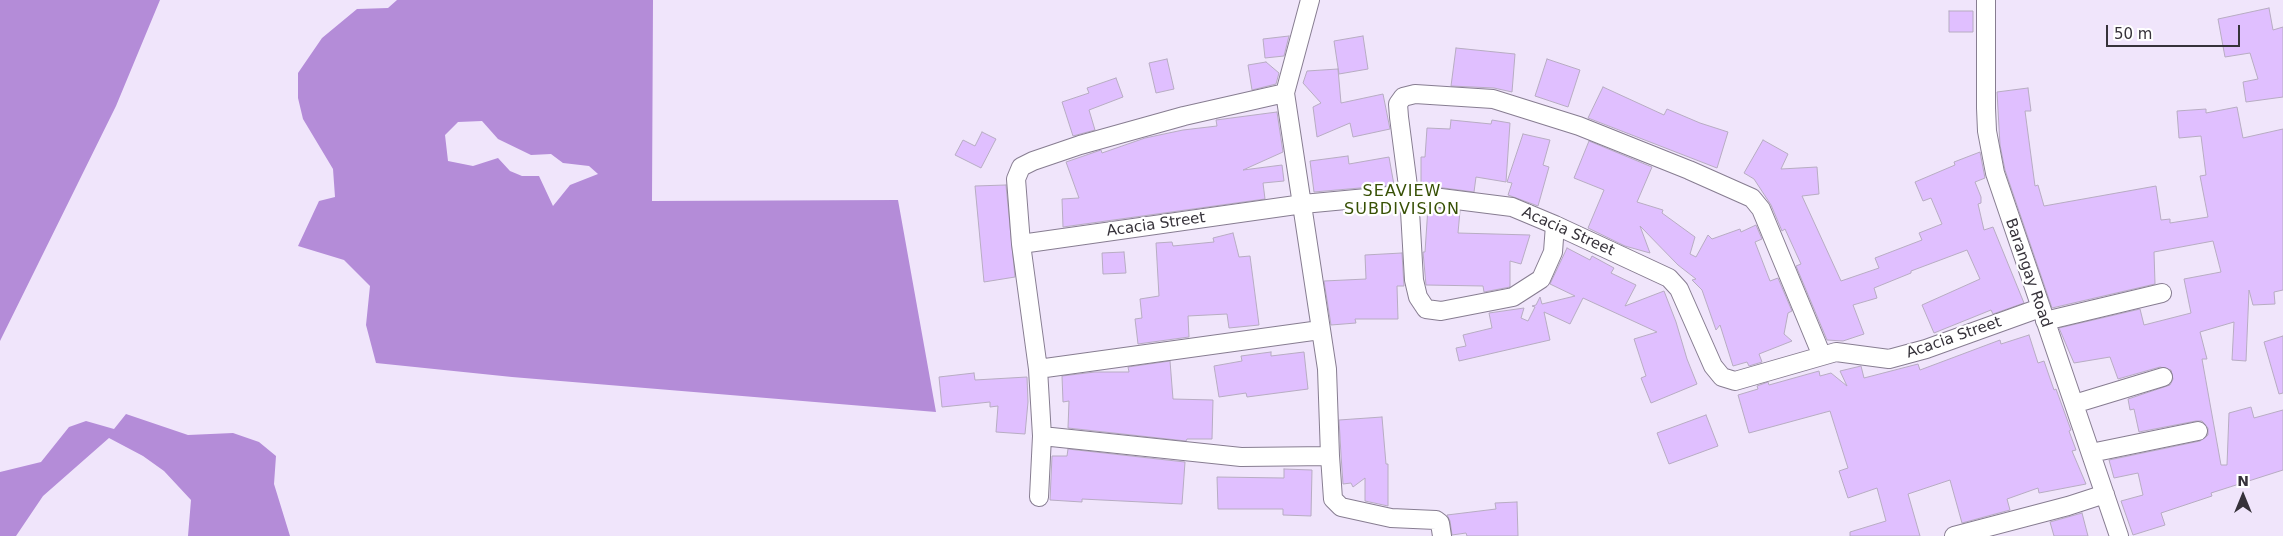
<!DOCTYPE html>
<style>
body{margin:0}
#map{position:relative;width:2283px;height:536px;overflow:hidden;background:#f0e5fb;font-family:"DejaVu Sans",sans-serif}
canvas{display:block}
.north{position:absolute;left:2218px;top:471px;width:50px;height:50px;-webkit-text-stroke:4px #fff;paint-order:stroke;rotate:0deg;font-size:14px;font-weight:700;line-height:20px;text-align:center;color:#36323a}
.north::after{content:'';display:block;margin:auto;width:18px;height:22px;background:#36323a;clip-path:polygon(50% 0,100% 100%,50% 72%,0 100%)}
.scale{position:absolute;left:2106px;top:25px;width:134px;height:22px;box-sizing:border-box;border:2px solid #36323a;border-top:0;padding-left:6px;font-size:15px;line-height:18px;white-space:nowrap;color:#36323a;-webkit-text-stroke:4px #fff;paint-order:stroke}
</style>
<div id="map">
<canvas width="2283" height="536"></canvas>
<div class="north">N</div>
<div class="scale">50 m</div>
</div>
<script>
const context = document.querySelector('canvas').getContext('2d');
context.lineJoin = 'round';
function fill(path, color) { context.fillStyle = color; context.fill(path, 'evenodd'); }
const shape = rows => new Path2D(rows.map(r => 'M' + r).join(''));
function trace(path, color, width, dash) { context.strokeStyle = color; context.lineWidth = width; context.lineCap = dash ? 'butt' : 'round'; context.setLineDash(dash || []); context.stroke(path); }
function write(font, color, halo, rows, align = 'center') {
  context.font = font + ' "DejaVu Sans",sans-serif'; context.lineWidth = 4.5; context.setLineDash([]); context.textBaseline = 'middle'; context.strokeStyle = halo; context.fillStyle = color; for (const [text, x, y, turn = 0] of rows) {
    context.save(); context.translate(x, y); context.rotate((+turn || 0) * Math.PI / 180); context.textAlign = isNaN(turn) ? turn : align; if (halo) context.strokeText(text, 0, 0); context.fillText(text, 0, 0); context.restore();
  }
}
const water = shape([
 [0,0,160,0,116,106,0,341],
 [397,0,653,0,652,201,898,200,936,412,512,377,376,363,366,325,370,286,344,260,298,246,319,201,335,197,333,169,303,119,298,98,298,73,322,38,357,9,388,8],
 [482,121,498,139,531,155,551,154,563,163,589,166,598,174,570,185,553,206,539,176,522,176,510,171,498,158,473,166,448,161,445,135,458,122],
 [126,414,188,435,233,433,259,442,276,456,274,484,290,536,188,536,191,500,164,471,143,456,109,438,43,496,16,536,0,536,0,472,41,462,69,427,86,421,114,429]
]);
const building = shape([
 [2269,8,2273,30,2283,27,2283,97,2246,102,2243,82,2258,79,2250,53,2225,57,2218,19,2269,8],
 [1949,11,1973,11,1973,32,1949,32,1949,11],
 [1289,36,1284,56,1265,58,1263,39,1289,36],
 [1363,36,1368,69,1339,74,1334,41,1363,36],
 [1456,48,1515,54,1512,92,1494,88,1451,86,1456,48],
 [1167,59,1174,89,1156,93,1149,63,1167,59],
 [1547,59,1580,70,1568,107,1535,96,1547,59],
 [1266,62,1279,73,1276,84,1252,90,1248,65,1266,62],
 [1338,69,1341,103,1383,94,1390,129,1353,137,1350,123,1317,137,1313,107,1321,103,1303,83,1307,71,1338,69],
 [1116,78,1123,97,1089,110,1095,130,1073,136,1062,102,1089,93,1087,88,1116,78],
 [1603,87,1664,115,1667,109,1700,123,1728,132,1717,168,1588,118,1603,87],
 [2028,88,2031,111,2025,111,2035,186,2038,185,2044,206,2156,186,2161,220,2170,219,2170,223,2208,217,2200,176,2206,175,2201,136,2179,138,2177,111,2206,109,2206,113,2237,107,2243,138,2283,129,2283,290,2274,292,2275,304,2253,305,2249,290,2246,361,2232,360,2234,322,2200,332,2207,359,2202,359,2221,465,2227,465,2229,413,2251,407,2254,418,2283,410,2283,470,2211,493,2212,496,2161,513,2165,525,2133,535,2121,501,2143,495,2138,473,2114,478,2109,460,2200,441,2208,435,2208,428,2202,421,2196,421,2139,432,2134,409,2130,410,2128,399,2170,385,2173,379,2171,370,2160,367,2118,379,2110,357,2074,363,2059,328,2140,309,2144,325,2191,313,2184,279,2221,272,2213,241,2154,252,2155,284,2052,308,2005,170,2000,145,1997,92,2028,88],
 [1277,112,1283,152,1243,170,1282,165,1284,181,1263,183,1265,199,1063,227,1062,199,1079,198,1066,162,1101,150,1102,153,1145,138,1183,130,1217,126,1216,120,1277,112],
 [1451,120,1491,124,1492,120,1510,123,1506,182,1476,177,1474,192,1421,185,1421,157,1425,157,1427,128,1450,129,1451,120],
 [982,132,996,139,981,168,955,155,963,140,975,146,982,132],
 [1523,134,1550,140,1543,165,1549,167,1538,206,1508,195,1512,183,1507,182,1523,134],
 [1763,140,1788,154,1781,169,1817,167,1819,194,1802,196,1841,281,1879,268,1875,258,1922,240,1919,233,1942,224,1931,198,1923,201,1915,182,1955,165,1954,162,1980,152,1985,178,1975,182,1981,197,1981,203,1978,204,1984,230,1993,227,2024,303,1993,314,1991,310,1934,333,1922,305,1980,279,1967,250,1911,271,1911,273,1874,288,1877,298,1853,305,1864,334,1843,341,1827,340,1796,266,1801,264,1785,229,1782,231,1771,205,1754,179,1744,173,1763,140],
 [1589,141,1652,167,1637,202,1663,210,1662,213,1695,237,1690,254,1696,257,1708,235,1712,239,1740,229,1741,232,1756,225,1762,239,1755,242,1770,281,1778,278,1792,311,1788,313,1784,334,1792,341,1759,354,1762,362,1749,366,1747,362,1733,366,1720,325,1716,330,1702,290,1692,280,1696,279,1678,265,1640,226,1650,253,1625,246,1588,228,1604,190,1574,178,1589,141],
 [1348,156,1349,164,1389,157,1394,185,1314,192,1310,161,1348,156],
 [1006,185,1015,277,984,282,975,186,1006,185],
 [1428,207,1460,211,1458,233,1530,235,1521,264,1510,261,1510,287,1484,292,1483,286,1426,285,1423,252,1425,252,1428,207],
 [1233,233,1239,257,1250,256,1259,325,1229,328,1227,314,1188,316,1189,337,1138,344,1135,319,1142,318,1140,299,1159,296,1156,243,1172,242,1173,246,1214,242,1213,238,1233,233],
 [1567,248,1590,260,1592,256,1614,268,1611,273,1636,285,1625,306,1664,291,1676,322,1687,359,1697,384,1651,403,1641,378,1646,376,1634,339,1657,332,1583,298,1570,324,1544,312,1550,340,1459,361,1456,348,1466,346,1463,335,1492,328,1489,313,1524,308,1521,318,1528,321,1535,307,1532,306,1536,305,1540,297,1542,304,1575,296,1550,284,1567,248],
 [1124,252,1126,273,1103,274,1102,253,1124,252],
 [1402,253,1404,286,1397,286,1398,319,1355,319,1356,323,1331,325,1324,281,1366,279,1365,255,1402,253],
 [2029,335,2038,363,2044,361,2054,390,2056,389,2071,430,2069,431,2076,450,2072,451,2086,484,2039,493,2038,488,2007,499,2010,510,1962,523,1950,480,1908,494,1920,536,1850,536,1850,532,1886,521,1877,488,1848,498,1839,471,1848,468,1830,411,1749,433,1738,395,1758,389,1757,386,1768,382,1769,385,1819,371,1820,376,1831,373,1847,386,1840,371,1861,366,1864,378,1918,364,1920,370,2000,340,2001,344,2029,335],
 [2283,336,2283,393,2279,394,2264,342,2283,336],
 [1271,352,1271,356,1304,352,1308,389,1247,397,1246,393,1219,397,1214,366,1242,361,1241,356,1271,352],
 [1170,361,1173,399,1213,400,1212,439,1187,439,1186,441,1068,428,1069,401,1063,402,1062,376,1095,372,1129,372,1128,367,1170,361],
 [974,373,975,380,1027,377,1028,402,1025,434,996,432,998,406,990,407,990,402,942,407,939,377,974,373],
 [1706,415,1718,446,1669,464,1657,433,1706,415],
 [1382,417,1386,464,1388,464,1388,506,1365,501,1365,478,1353,487,1351,483,1343,484,1341,455,1339,420,1382,417],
 [1068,449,1185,462,1182,504,1082,499,1082,502,1050,500,1052,456,1067,456,1068,449],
 [1284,469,1312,470,1311,516,1283,515,1283,509,1218,509,1217,477,1284,478,1284,469],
 [1517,502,1518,536,1467,536,1466,533,1452,535,1450,521,1447,515,1496,509,1495,503,1517,502],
 [2082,513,2088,536,2054,536,2050,522,2082,513]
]);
const minor = shape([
 [1986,0,1986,108,1987,131,1995,173,2119,536],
 [1555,225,1553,252,1541,279,1513,297,1441,311,1426,309,1418,297,1414,280,1409,194,1399,117,1398,104,1403,97,1415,94,1493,99,1579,126,1689,170,1752,198,1761,209,1822,356],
 [1021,244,1303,204,1409,194,1512,207,1555,225,1669,278,1679,289,1713,366,1722,377,1735,381,1836,352,1889,359,1926,349,2040,308],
 [2045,321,2162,293],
 [1038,369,1320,330],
 [2074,404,2163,377],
 [1042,436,1241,457,1330,456,1327,369,1285,93,1310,0],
 [2091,453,2198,431],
 [1330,456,1333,499,1341,507,1391,518,1436,520,1440,523,1442,536],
 [1039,497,1042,436,1038,369,1021,244,1016,179,1021,167,1033,161,1080,145,1184,116,1285,93],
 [1954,536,2068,506,2105,494]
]);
const streetNames = [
 ["Acacia Street",1156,225,-8],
 ["Acacia Street",1568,232,24],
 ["Barangay Road",2028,273,71],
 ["Acacia Street",1954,338,-19]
];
const neighbourhoodNames = [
 ["SEAVIEW",1402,192],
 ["SUBDIVISION",1402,210]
];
fill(water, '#b48cd8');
fill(building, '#e0bfff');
trace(building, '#b7acc2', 1);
trace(minor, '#877d91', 20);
trace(minor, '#fff', 18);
write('15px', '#36323a', '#fff', streetNames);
context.letterSpacing = '1px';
write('16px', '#375005', '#fff', neighbourhoodNames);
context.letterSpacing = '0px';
</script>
